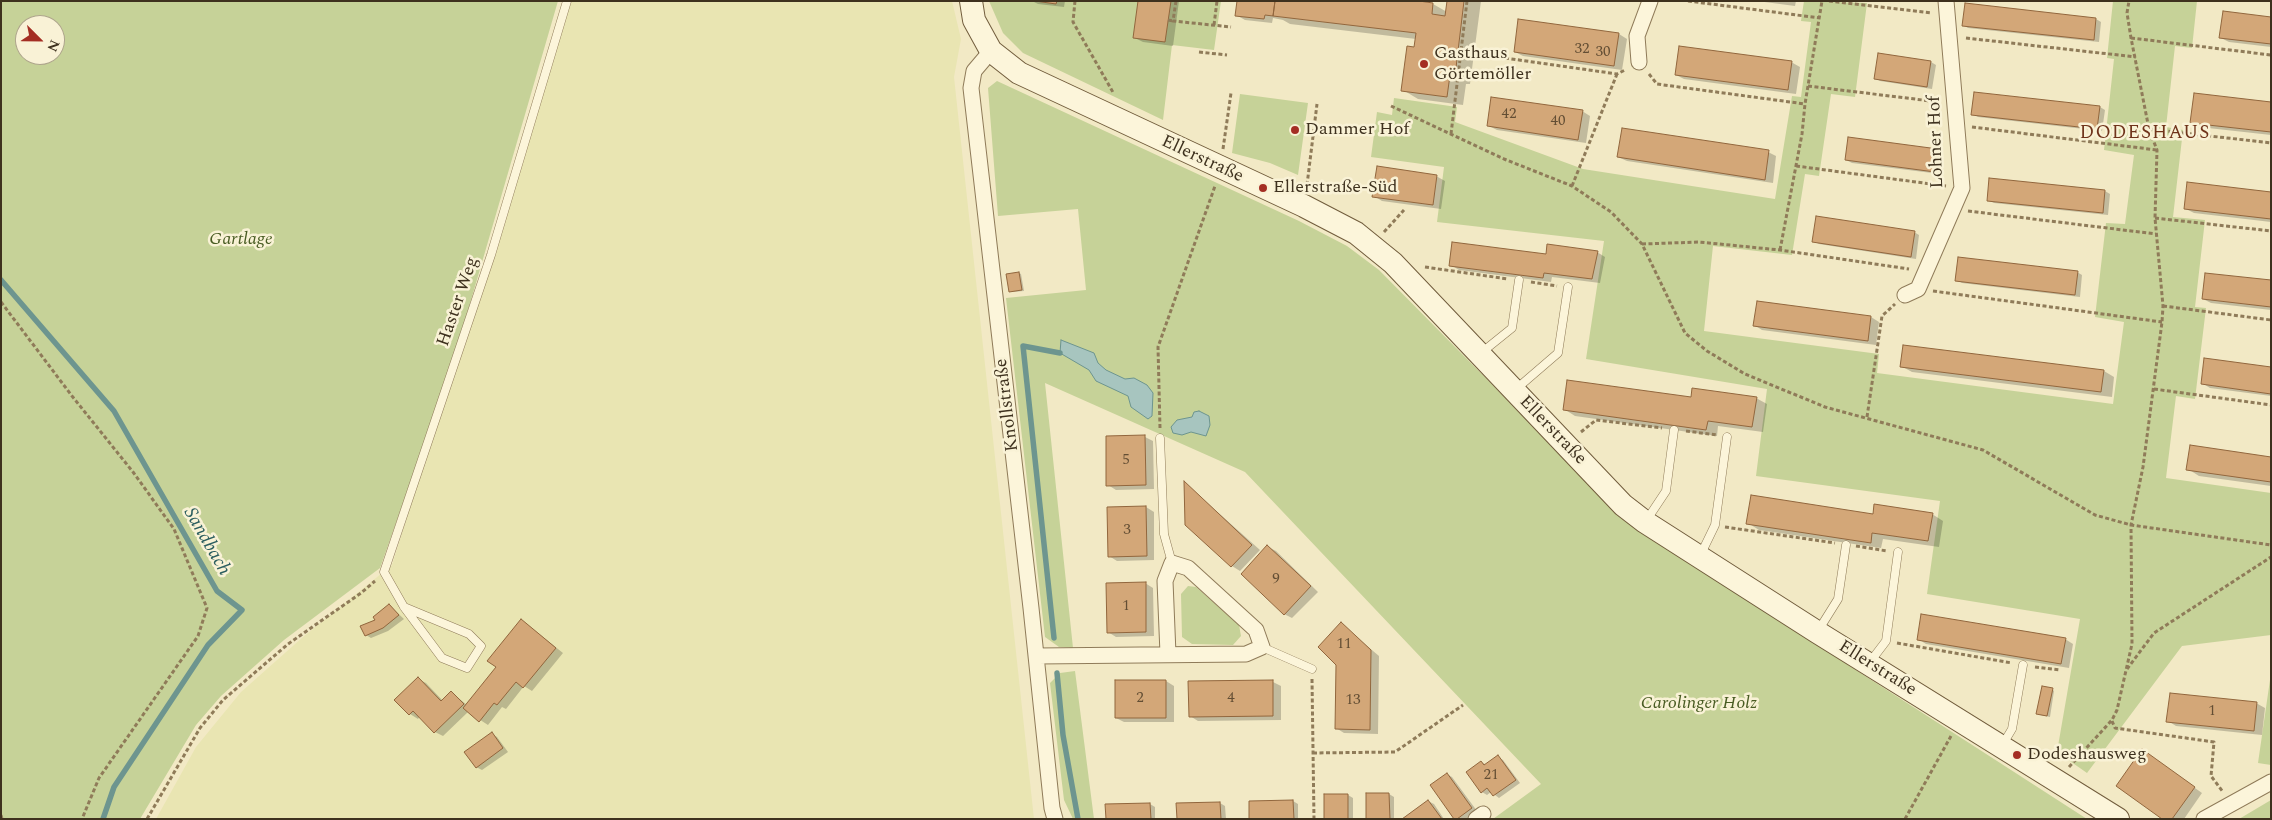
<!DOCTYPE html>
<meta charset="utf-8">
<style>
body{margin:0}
#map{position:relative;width:2272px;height:820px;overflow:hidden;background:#f2e9c5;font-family:Spectral,serif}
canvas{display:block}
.frame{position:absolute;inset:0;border:2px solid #3e311e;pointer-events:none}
.north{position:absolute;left:15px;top:15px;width:50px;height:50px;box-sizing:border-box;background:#f9f2d6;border:1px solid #aea58c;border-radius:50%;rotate:113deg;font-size:14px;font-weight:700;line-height:20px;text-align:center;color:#3e311e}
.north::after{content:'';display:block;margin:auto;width:18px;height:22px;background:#a42e23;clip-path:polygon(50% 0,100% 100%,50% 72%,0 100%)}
</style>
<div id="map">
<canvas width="2272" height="820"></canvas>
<div class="frame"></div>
<div class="north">N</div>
</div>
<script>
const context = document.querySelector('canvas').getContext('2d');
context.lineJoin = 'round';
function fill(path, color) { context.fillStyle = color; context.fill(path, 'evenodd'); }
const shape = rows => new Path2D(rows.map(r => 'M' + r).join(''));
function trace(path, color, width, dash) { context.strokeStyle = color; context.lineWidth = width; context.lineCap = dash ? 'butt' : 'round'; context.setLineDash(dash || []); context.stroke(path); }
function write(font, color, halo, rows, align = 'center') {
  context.font = font + ' Spectral,serif'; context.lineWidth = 5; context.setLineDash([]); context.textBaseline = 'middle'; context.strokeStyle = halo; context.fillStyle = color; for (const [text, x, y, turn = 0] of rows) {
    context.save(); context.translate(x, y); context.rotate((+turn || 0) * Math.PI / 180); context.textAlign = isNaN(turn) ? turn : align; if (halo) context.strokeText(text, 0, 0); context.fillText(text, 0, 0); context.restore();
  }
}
const farmland = shape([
 [568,1,952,1,961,39,954,77,1034,819,156,819,196,747,241,692,303,637,392,565]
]);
const green = shape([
 [1,1,558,1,453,362,380,568,284,640,221,696,196,725,140,819,1,819],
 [25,25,55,25,55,55,25,55],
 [989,1,1221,1,1214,50,1172,45,1163,120,1023,53,1003,33],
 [1804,1,1867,3,1855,97,1831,94,1819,176,1805,174,1792,255,1713,246,1704,331,1879,354,1877,373,2113,404,2124,322,2095,317,2106,223,2125,224,2134,155,2104,150,2114,59,2107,58,2113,1,2197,1,2192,48,2175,46,2166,127,2183,130,2173,217,2205,220,2195,307,2206,308,2195,399,2176,396,2166,478,2271,493,2271,635,2182,646,2087,773,2057,752,2080,619,1927,594,1940,501,1756,476,1767,389,1586,359,1604,241,1437,222,1444,167,1371,157,1377,112,1392,115,1394,98,1457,107,1455,122,1583,169,1775,199,1792,96,1801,97,1811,22,1801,21],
 [997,81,1299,221,1347,246,1379,270,1631,525,2087,819,1493,819,1541,784,1245,472,1045,383,1073,648,1059,647,1045,637,1006,298,1086,290,1078,209,998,216,988,88],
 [1240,94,1308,103,1298,175,1270,163,1232,153],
 [1188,586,1196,587,1239,625,1241,636,1233,645,1192,644,1182,637,1181,594],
 [1075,671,1094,819,1073,819,1064,800,1050,683,1060,673],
 [2271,673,2271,765,2258,763],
 [2271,800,2271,819,2239,819]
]);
const water = shape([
 [1061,340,1094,353,1098,363,1106,370,1125,379,1134,378,1147,385,1153,393,1152,416,1148,419,1131,407,1128,396,1096,381,1089,370,1060,353,1061,340],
 [1199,411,1209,416,1210,425,1206,436,1191,432,1182,435,1173,433,1171,427,1177,420,1192,417,1194,412,1199,411]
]);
const shadow = shape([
 [1032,1,1065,1,1064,7,1038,4],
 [1140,1,1179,1,1173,46,1143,42,1135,38],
 [1448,1,1481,1,1470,84,1466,84,1463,105,1418,99,1403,90,1416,39,1290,24,1283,20,1273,18,1272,23,1245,20,1236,15,1433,4,1447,12],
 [1757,1,1796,1,1795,6],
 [2271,18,2271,47,2229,42,2221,38],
 [2096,19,2101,22,2099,42,1968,28,1963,25],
 [1619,34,1627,39,1622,70,1523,56,1515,52],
 [1879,55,1931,62,1936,65,1932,89,1880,81,1875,78],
 [1791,62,1800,67,1796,94,1684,79,1676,75],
 [2271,103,2271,135,2199,127,2191,122],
 [2100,107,2105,110,2102,131,1978,117,1973,114],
 [1582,111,1590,116,1586,143,1497,130,1489,126],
 [1938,150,1943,153,1940,174,1852,163,1846,160],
 [1768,152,1776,156,1773,183,1627,161,1618,157],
 [1436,176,1445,181,1441,209,1382,201,1374,196],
 [2105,191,2110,194,2108,215,1994,203,1988,200],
 [2271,193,2271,222,2194,213,2186,209],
 [1914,232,1919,235,1916,259,1819,244,1813,241],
 [1597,252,1605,257,1600,283,1552,277,1551,282,1459,270,1451,265],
 [2077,272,2082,275,2080,297,1962,283,1957,280],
 [1019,273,1021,274,1024,291,1012,292,1010,291,1008,275],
 [2271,281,2271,310,2211,303,2203,299],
 [1871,317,1879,322,1876,345,1762,330,1754,325],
 [1901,366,2104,371,2114,377,2112,397,1912,372],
 [2271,368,2271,396,2210,388,2202,383],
 [1756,398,1767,404,1763,432,1718,426,1717,436,1575,416,1564,409,1692,399],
 [1145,437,1153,441,1154,489,1116,490,1108,485],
 [2271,458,2271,486,2199,476,2188,469],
 [1185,483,1260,550,1240,571,1232,566,1186,524],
 [1146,507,1154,512,1154,560,1117,561,1109,556],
 [1932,514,1943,521,1939,547,1883,539,1881,548,1759,530,1748,523,1874,515],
 [1268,547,1276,551,1318,592,1292,618,1284,614],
 [1145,583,1153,588,1154,636,1116,637,1108,632],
 [389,605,404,619,388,631,371,638,366,635],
 [1341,624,1379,656,1378,734,1344,733,1336,728],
 [529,626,563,653,532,691,524,686,506,709,502,707,488,725,468,712,443,736,435,732,420,716,418,719,410,714,396,700,418,679,426,683,443,701,451,692,467,705],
 [1918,639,2065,639,2073,644,2069,668,1926,644],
 [1166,681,1174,686,1174,722,1124,722,1116,718],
 [1190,682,1273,682,1281,686,1281,720,1198,721,1190,716],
 [2052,689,2054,691,2050,717,2040,715,2038,714],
 [2256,703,2265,708,2262,735,2176,726,2168,721],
 [492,734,497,737,508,752,482,770,476,767],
 [2150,756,2202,793,2184,819,2164,819],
 [1498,757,1503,760,1520,783,1499,798,1491,792,1487,795,1482,792,1481,762,1487,765],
 [1447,774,1452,777,1477,811,1466,819,1455,819],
 [1389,794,1394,797,1394,819,1367,819],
 [1348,795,1353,798,1353,819,1326,819],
 [1293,801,1298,804,1298,819,1251,819],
 [1428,801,1434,804,1444,819,1404,819],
 [1220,803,1225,806,1226,819,1178,819,1178,805],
 [1150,804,1155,807,1155,819,1107,819]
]);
const stream = shape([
 [1,280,114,411,217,591,242,610,208,645,114,787,103,819],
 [1054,638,1023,346,1060,353],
 [1057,673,1063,735,1078,819]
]);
const building = shape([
 [1035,1,1057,1,1056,4,1035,1],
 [1138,1,1171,1,1165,42,1133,38,1138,1],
 [1237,1,1275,1,1273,16,1265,15,1264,19,1235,16,1237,1],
 [1275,1,1419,1,1433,3,1432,14,1445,16,1447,1,1464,1,1455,76,1450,75,1447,97,1401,91,1407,46,1414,47,1416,33,1273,16,1275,1],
 [1965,3,2096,18,2094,40,1962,26,1965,3],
 [2223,11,2271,17,2271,44,2219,38,2223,11],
 [1518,19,1619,33,1614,66,1514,52,1518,19],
 [1679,46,1792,61,1788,90,1675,75,1679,46],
 [1878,53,1931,61,1927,87,1874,79,1878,53],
 [1974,92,2100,106,2097,129,1971,115,1974,92],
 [2194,93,2271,102,2271,132,2190,123,2194,93],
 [1491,97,1583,110,1578,140,1487,126,1491,97],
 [1622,128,1769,150,1765,180,1617,157,1622,128],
 [1848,137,1938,149,1935,172,1845,160,1848,137],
 [1377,166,1437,175,1433,205,1372,197,1377,166],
 [1989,178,2105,190,2103,213,1987,201,1989,178],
 [2187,182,2271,192,2271,219,2184,209,2187,182],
 [1816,216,1915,231,1911,257,1812,242,1816,216],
 [1452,242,1546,254,1547,244,1598,251,1592,279,1544,273,1543,278,1449,266,1452,242],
 [1958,257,2078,271,2075,295,1955,281,1958,257],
 [1019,272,1022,290,1009,292,1006,274,1019,272],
 [2205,273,2271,280,2271,307,2202,299,2205,273],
 [1757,301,1871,316,1868,341,1753,326,1757,301],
 [1903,345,2104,370,2101,392,1900,367,1903,345],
 [2204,358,2271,367,2271,394,2201,384,2204,358],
 [1567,380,1691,397,1692,388,1757,397,1752,427,1708,421,1706,430,1563,410,1567,380],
 [1145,435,1146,485,1106,486,1106,436,1145,435],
 [2190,445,2271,457,2271,482,2186,470,2190,445],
 [1184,481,1252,545,1231,567,1185,525,1184,481],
 [1751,495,1873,514,1874,504,1933,513,1928,541,1872,533,1871,543,1746,524,1751,495],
 [1146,506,1147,556,1108,557,1107,507,1146,506],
 [1267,545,1311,586,1284,615,1241,574,1267,545],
 [1146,582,1146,632,1107,633,1106,583,1146,582],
 [389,604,399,615,383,628,365,636,360,626,375,620,373,617,389,604],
 [1921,614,2066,638,2061,664,1917,640,1921,614],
 [521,619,556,648,523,688,516,682,497,705,494,703,479,722,463,708,496,667,487,661,521,619],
 [1341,622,1371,650,1370,730,1335,729,1336,665,1318,647,1341,622],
 [418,677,441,701,451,691,464,704,434,733,413,711,409,715,394,700,418,677],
 [1115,680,1166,680,1166,718,1115,718,1115,680],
 [1273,680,1273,716,1189,717,1188,681,1273,680],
 [2042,686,2053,688,2047,716,2036,714,2042,686],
 [2170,693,2257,702,2254,731,2166,722,2170,693],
 [492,732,503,748,476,768,464,752,492,732],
 [2142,749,2195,787,2172,819,2162,819,2116,786,2142,749],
 [1498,755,1516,780,1493,796,1487,788,1481,793,1466,772,1481,761,1484,765,1498,755],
 [1447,773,1472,808,1457,819,1454,819,1430,785,1447,773],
 [1366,793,1389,793,1390,819,1366,819,1366,793],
 [1324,794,1348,794,1348,819,1324,819,1324,794],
 [1293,800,1294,819,1249,819,1249,801,1293,800],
 [1428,800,1442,819,1402,819,1428,800],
 [1220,802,1221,819,1177,819,1176,803,1220,802],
 [1150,803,1151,819,1106,819,1105,804,1150,803]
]);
const path = shape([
 [1075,1,1073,22,1114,94],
 [1176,1,1173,21,1231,27],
 [1688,1,1820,18],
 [1829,1,1932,13],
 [1168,20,1173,21],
 [1214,25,1217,1],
 [1966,38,2136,57],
 [2131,38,2271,55],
 [1199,52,1227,55],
 [1505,58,1617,74,1625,70],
 [1649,74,1657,84,1805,104],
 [1808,86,1939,102],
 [1391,106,1504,159,1572,186,1611,212,1642,244,1685,333,1707,351,1745,374,1825,407,1983,450,2095,515,2131,525,2271,545],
 [1972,127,2157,150],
 [2149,129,2271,143],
 [1451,134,1467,1],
 [1223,149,1231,93],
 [1796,166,1946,186],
 [1307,185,1317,104],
 [1572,186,1617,74],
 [1968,211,2156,234],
 [2155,218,2271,231],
 [1384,232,1404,210],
 [1642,244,1699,242,1780,250,1909,269],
 [1780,250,1802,134,1805,104,1822,1],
 [1425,267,1508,279],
 [1531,282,1557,286],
 [1933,291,2162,322],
 [1,302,72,396,133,472,174,529,207,608,198,636,99,778,82,819],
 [2163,306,2271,320],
 [2154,389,2271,405],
 [1867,417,1882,316,1895,304],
 [1160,428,1158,347,1215,186],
 [1686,431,1717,435],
 [1581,432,1596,420,1662,428],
 [1725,527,1835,543],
 [1856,546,1887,551],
 [1897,643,2012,663],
 [2035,667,2060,670],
 [2127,669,2154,633,2271,557],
 [1312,679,1314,819],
 [2112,721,2115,728,2214,742,2211,776,2223,792],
 [1313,753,1395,752,1463,705],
 [2069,767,2112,720,2117,710,2132,644,2131,525,2143,467,2162,322,2163,306,2155,218,2157,150,2149,129,2131,38,2127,13,2129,1],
 [1,815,2,819],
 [147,819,200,728,223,700,288,644,361,593,375,581],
 [1905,819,1951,736]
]);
const lane = shape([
 [1481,353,1512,328,1519,280],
 [1515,390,1558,353,1568,287],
 [1160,438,1164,534,1172,563],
 [1646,521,1666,491,1674,430],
 [1700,556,1715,525,1727,437],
 [404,607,469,634,481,646,467,668,442,658,404,607,384,572,491,255,567,1],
 [1818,631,1838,599,1846,545],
 [1262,647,1312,669],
 [1870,662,1886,641,1898,552],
 [2003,744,2012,729,2023,665]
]);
const street = shape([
 [991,51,974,71,971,88,1031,608,1052,808,1055,819],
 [1639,62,1637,36,1650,1],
 [1905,295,1918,289,1962,188,1946,1],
 [1037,656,1246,654,1262,647,1256,630,1188,568,1172,563,1165,581,1168,654],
 [1476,819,1483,814],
 [2204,819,2271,782]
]);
const secondary = shape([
 [971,1,974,20,991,51,1019,73,1304,206,1356,233,1393,263,1623,505,1645,522,1817,632,2118,819]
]);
const markers = [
 [1424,64,5,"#a42e23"],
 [1295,130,5,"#a42e23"],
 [1263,188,5,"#a42e23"],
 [2017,755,5,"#a42e23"]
];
const numberNames = [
 ["32",1582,50],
 ["30",1603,53],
 ["42",1509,115],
 ["40",1558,122],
 ["5",1126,461],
 ["3",1127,531],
 ["9",1276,580],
 ["1",1126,607],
 ["11",1344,645],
 ["2",1140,699],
 ["4",1231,699],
 ["13",1353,701],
 ["1",2212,712],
 ["21",1491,776]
];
const poiNames = [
 ["Gasthaus",1434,54],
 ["Görtemöller",1434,75],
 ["Dammer Hof",1305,130],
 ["Ellerstraße-Süd",1273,188],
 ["Dodeshausweg",2027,755]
];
const streetNames = [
 ["Lohner Hof",1937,142,-92],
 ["Ellerstraße",1202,160,25],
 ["Haster Weg",459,302,-71],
 ["Knollstraße",1008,405,-97],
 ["Ellerstraße",1552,431,46],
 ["Ellerstraße",1877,669,32]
];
const parkNames = [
 ["Gartlage",241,240],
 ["Carolinger Holz",1699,704]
];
const neighbourhoodNames = [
 ["DODESHAUS",2145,134]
];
const waterNames = [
 ["Sandbach",206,542,60]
];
fill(farmland, '#e9e5b2');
fill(green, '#c6d298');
fill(water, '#a7c5bf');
trace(water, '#6d958f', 1);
fill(shadow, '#0003');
trace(stream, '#6d958f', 5.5);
fill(building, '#d3a778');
trace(building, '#91663d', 1);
trace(lane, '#8f7b59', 9);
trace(street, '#8f7b59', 17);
trace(secondary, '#715c3c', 24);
trace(path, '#8f7b59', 3, [4, 2.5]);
trace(lane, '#fcf5da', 8);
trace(street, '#fcf5da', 15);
trace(secondary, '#fcf5da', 22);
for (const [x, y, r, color] of markers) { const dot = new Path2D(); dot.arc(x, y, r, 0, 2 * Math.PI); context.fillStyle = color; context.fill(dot); trace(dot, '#f9f2d6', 2); }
write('15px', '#634e34', null, numberNames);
write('18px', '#3e311e', '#f9f2d6', poiNames, 'left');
write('18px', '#3e311e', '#f9f2d6', streetNames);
write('italic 18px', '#495c23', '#f9f2d6', parkNames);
context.letterSpacing = '1px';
write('19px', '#6f331a', '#f9f2d6', neighbourhoodNames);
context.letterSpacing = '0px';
write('italic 19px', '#2c5e5f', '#f9f2d6', waterNames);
</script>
